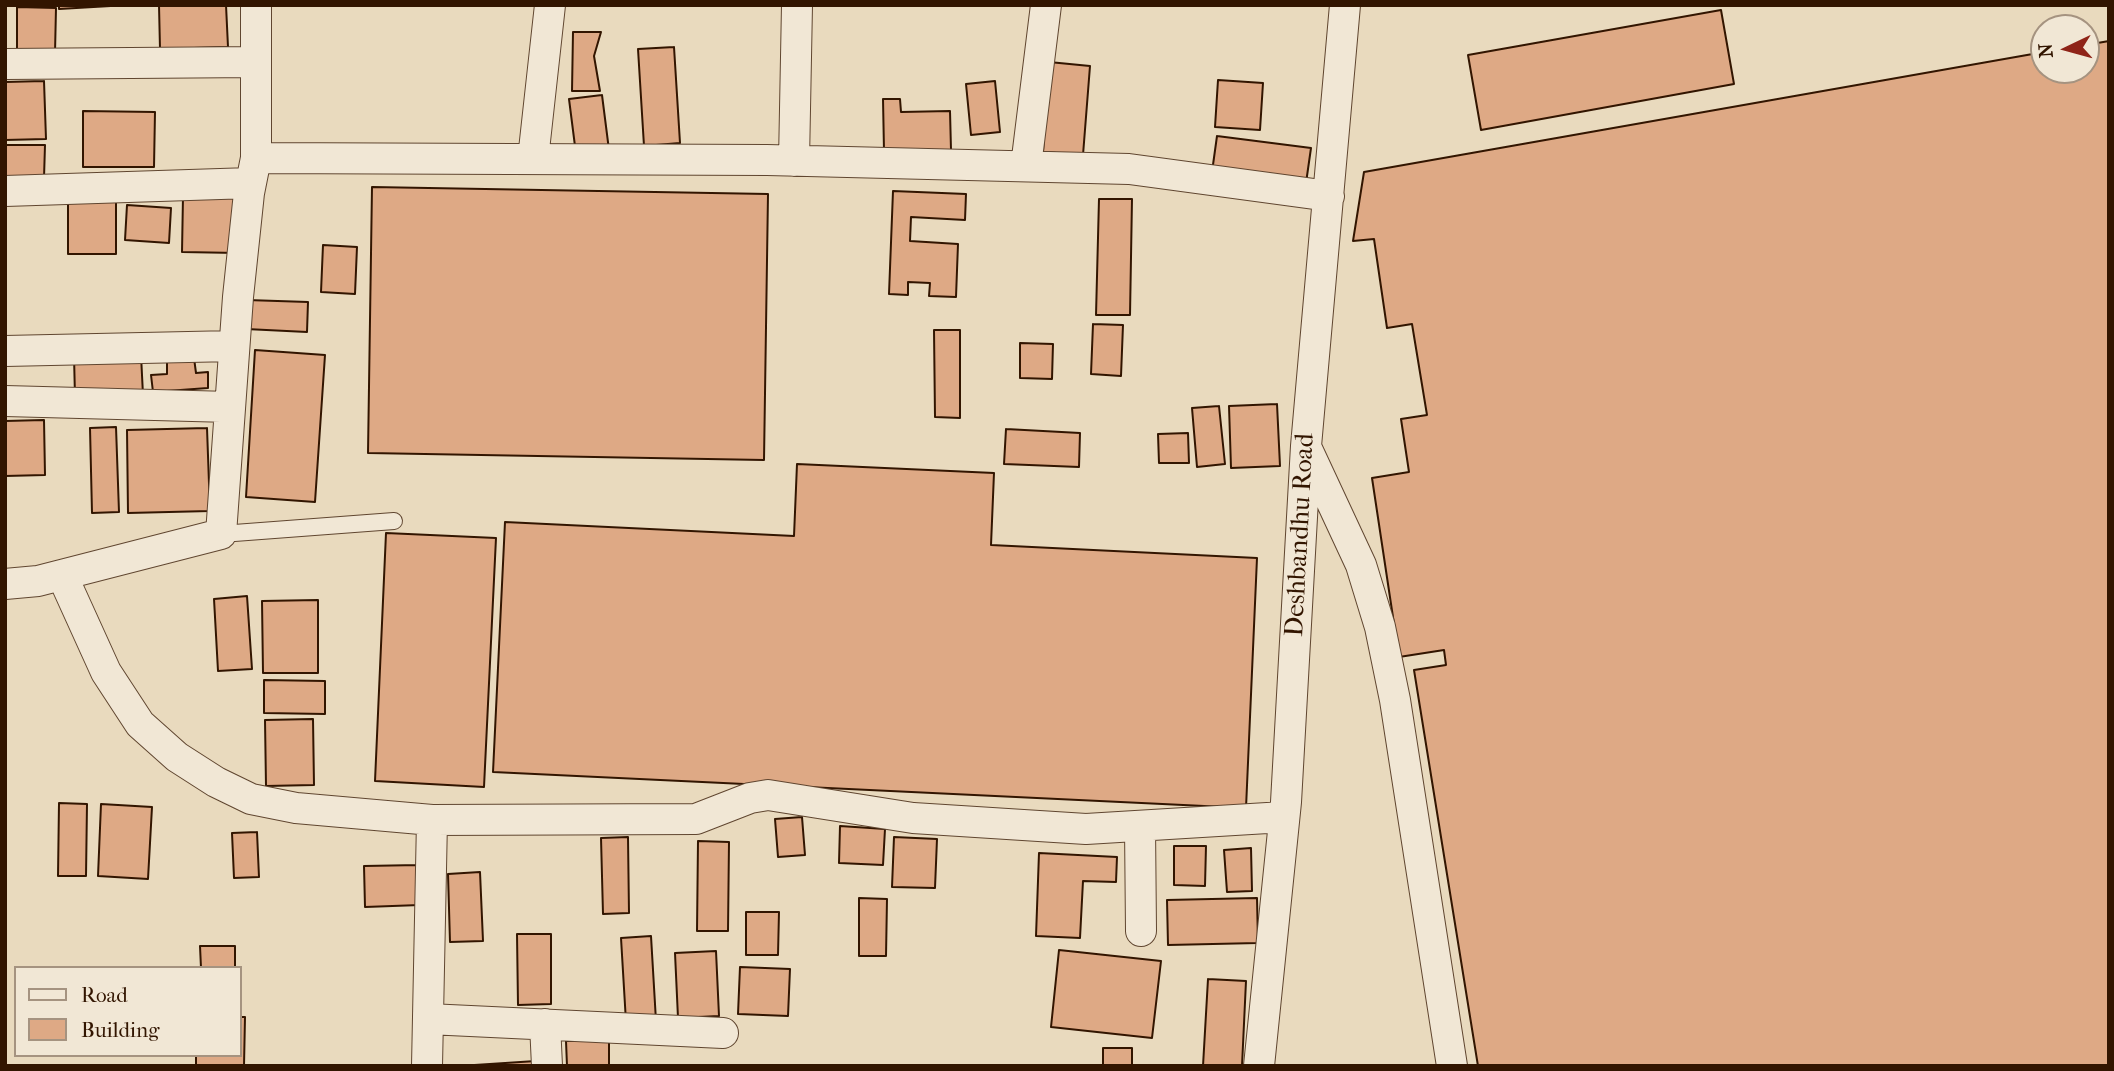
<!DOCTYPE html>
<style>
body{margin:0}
#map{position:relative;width:2114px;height:1071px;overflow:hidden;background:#e9dabe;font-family:"IM FELL French Canon",serif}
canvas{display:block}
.frame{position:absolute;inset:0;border:7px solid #321500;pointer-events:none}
.legend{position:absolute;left:14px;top:966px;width:228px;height:91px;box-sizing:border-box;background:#f1e7d5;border:2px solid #a59380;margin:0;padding:9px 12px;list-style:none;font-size:21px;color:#321500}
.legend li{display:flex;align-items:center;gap:14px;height:35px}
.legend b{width:35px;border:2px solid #a59380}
.north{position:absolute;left:2030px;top:14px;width:70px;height:70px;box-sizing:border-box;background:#f1e7d5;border:2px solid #a59380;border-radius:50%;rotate:265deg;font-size:19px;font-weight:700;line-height:28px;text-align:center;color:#321500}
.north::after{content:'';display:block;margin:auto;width:24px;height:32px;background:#8f2418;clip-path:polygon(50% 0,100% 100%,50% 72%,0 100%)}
</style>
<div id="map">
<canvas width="2114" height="1071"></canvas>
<div class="frame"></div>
<ul class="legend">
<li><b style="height:9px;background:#f1e7d5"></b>Road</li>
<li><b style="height:19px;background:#dea985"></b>Building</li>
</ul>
<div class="north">N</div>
</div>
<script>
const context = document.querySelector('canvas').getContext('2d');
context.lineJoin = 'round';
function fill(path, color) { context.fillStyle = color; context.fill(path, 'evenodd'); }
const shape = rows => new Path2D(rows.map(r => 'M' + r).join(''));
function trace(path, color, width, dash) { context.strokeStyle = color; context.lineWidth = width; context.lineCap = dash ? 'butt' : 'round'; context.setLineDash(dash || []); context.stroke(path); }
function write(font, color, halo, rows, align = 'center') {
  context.font = font + ' "IM FELL French Canon",serif'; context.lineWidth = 5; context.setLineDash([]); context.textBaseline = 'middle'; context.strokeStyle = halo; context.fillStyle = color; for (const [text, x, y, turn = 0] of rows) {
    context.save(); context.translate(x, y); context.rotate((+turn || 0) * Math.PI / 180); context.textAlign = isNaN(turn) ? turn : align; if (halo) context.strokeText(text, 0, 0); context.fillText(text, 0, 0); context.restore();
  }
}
const building = shape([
 [59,5,128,5,59,9,59,5],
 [159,5,226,5,228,47,160,49,159,5],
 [17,7,56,8,55,53,17,53,17,7],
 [1721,10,1734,84,1481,130,1468,55,1721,10],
 [573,32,601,32,594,56,600,91,572,91,573,32],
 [2109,41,2109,1066,1478,1066,1414,670,1446,665,1444,650,1399,657,1372,478,1409,472,1401,419,1427,415,1412,324,1387,328,1374,239,1353,241,1364,172,2044,52,2044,70,2086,70,2086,45,2109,41],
 [674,47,680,143,644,146,638,49,674,47],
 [1049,62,1090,66,1083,155,1043,152,1049,62],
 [1218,80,1263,83,1260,130,1215,127,1218,80],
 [44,81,46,139,5,140,5,82,44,81],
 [995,81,1000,132,971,135,966,84,995,81],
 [602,95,609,150,576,154,569,99,602,95],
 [883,99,900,99,901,112,950,111,951,150,884,151,883,99],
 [83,111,155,112,154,167,83,167,83,111],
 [1217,136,1311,148,1306,183,1212,172,1217,136],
 [5,145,45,145,44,178,5,179,5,145],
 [372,187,768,194,764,460,368,453,372,187],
 [893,191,966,194,965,220,911,217,910,241,958,244,956,297,929,296,930,283,908,282,908,295,889,294,893,191],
 [183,196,240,198,238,253,182,252,183,196],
 [1099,199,1132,199,1130,315,1096,315,1099,199],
 [68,200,116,200,116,254,68,254,68,200],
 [127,205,171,208,169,243,125,240,127,205],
 [323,245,357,247,355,294,321,292,323,245],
 [247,300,308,302,307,332,246,329,247,300],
 [1093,324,1123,325,1121,376,1091,374,1093,324],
 [934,330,960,330,960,418,935,417,934,330],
 [1020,343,1053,344,1052,379,1020,378,1020,343],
 [255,350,325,355,315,502,246,497,255,350],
 [141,355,143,395,75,397,74,356,141,355],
 [194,358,196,373,208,372,208,388,153,392,151,375,167,374,167,360,194,358],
 [1277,404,1280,466,1231,468,1229,406,1277,404],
 [1219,406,1225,464,1197,467,1192,408,1219,406],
 [44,420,45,475,5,476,5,421,44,420],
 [116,427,119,512,92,513,90,428,116,427],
 [207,428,210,511,128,513,127,430,207,428],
 [1006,429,1080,433,1079,467,1004,464,1006,429],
 [1188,433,1189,463,1159,463,1158,434,1188,433],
 [797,464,994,473,991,545,1257,558,1246,808,493,772,505,522,794,536,797,464],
 [386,533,496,538,484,787,375,781,386,533],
 [247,596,252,669,218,671,214,599,247,596],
 [318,600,318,673,263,673,262,601,318,600],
 [264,680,325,681,325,714,264,713,264,680],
 [313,719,314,785,266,786,265,720,313,719],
 [59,803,87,804,86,876,58,876,59,803],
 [101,804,152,807,148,879,98,876,101,804],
 [802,817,805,855,778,857,775,819,802,817],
 [840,826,885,829,883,865,839,863,840,826],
 [257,832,259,877,234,878,232,833,257,832],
 [628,837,629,913,603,914,601,838,628,837],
 [894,837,937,839,935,888,892,887,894,837],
 [698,841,729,842,728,931,697,931,698,841],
 [1174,846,1206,846,1205,886,1174,885,1174,846],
 [1251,848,1252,891,1227,892,1224,850,1251,848],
 [1039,853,1117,857,1116,882,1083,881,1080,938,1036,936,1039,853],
 [419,865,420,905,365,907,364,866,419,865],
 [480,872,483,941,450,942,448,874,480,872],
 [859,898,887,899,886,956,859,956,859,898],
 [1257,898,1258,943,1168,945,1167,900,1257,898],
 [746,912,779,912,778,955,746,955,746,912],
 [517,934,551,934,551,1004,518,1005,517,934],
 [651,936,656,1021,626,1022,621,938,651,936],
 [200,946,235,946,235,968,201,968,200,946],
 [1059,950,1161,961,1152,1038,1051,1027,1059,950],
 [716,951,719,1016,678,1018,675,953,716,951],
 [740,967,790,969,788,1016,738,1014,740,967],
 [1208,979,1246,981,1242,1066,1203,1066,1208,979],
 [240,1017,245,1017,244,1066,196,1066,196,1055,240,1055,240,1017],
 [609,1040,609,1066,567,1066,566,1041,609,1040],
 [1103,1048,1132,1048,1132,1066,1103,1066,1103,1048],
 [536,1061,536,1066,459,1066,536,1061]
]);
const service = shape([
 [221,534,394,521]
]);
const minor = shape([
 [5,64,256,62],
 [256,158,767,160,1129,169,1329,196],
 [533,159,550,5],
 [794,161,797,5],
 [1026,166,1046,5],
 [5,191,251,183],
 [5,351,234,346],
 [5,401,230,407],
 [1307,449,1361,565,1380,627,1395,700,1452,1066],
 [62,575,106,672,140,724,177,757,216,782,251,799,296,808,432,820,696,819,750,798,768,795,913,818,1086,829,1284,817],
 [5,584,38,581,221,534,238,297,249,193,256,158,256,5],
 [1140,826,1141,931],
 [428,1019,723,1033],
 [545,1024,547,1066],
 [427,1066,432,820],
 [1259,1066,1286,802,1306,446,1345,5]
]);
const streetNames = [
 ["Deshbandhu Road",1301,535,-87]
];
fill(building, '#dea985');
trace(building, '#321500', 2);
trace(service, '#604630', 18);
trace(minor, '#604630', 32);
trace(service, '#f1e7d5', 16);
trace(minor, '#f1e7d5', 30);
write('26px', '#321500', '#f1e7d5', streetNames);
</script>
